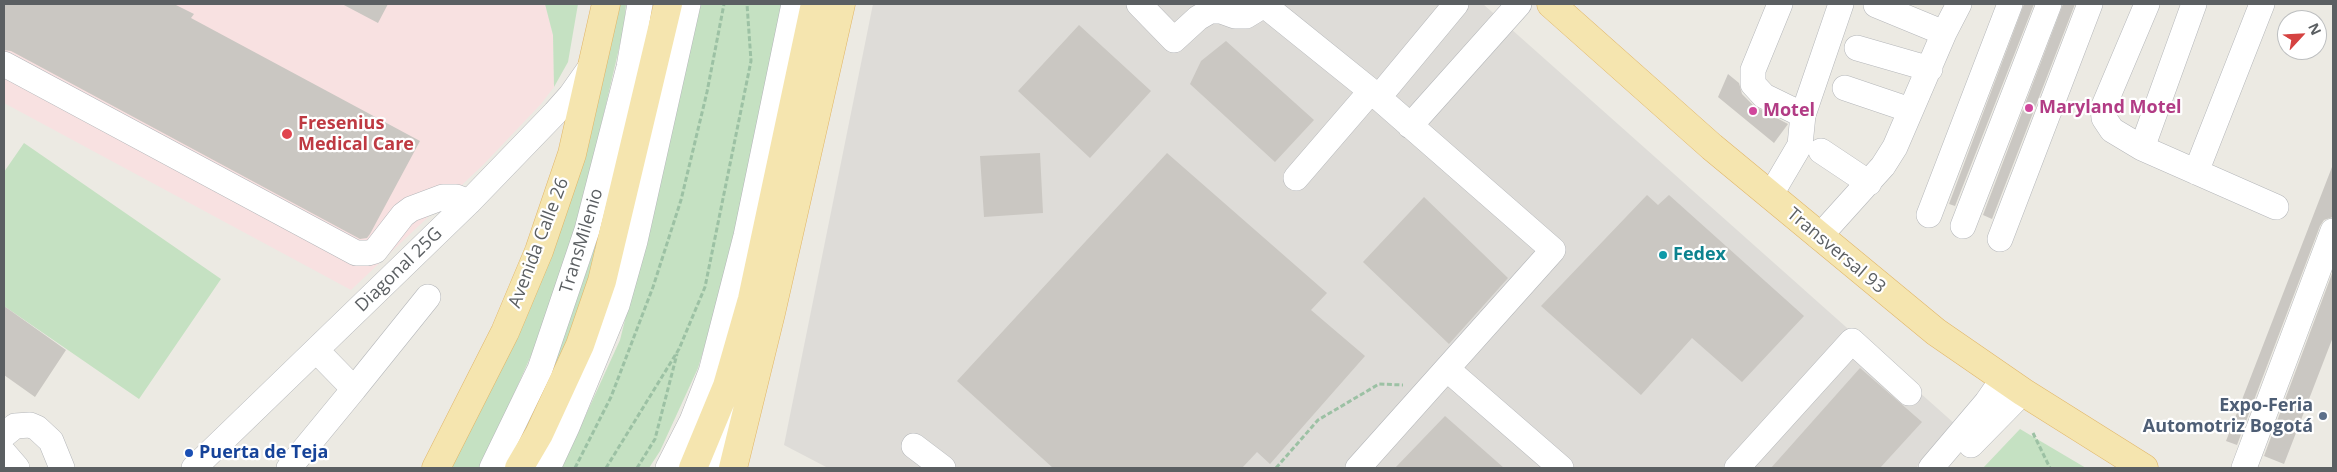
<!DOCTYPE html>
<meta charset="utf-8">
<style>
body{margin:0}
#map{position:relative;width:2337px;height:472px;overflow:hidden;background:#eceae3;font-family:"Open Sans",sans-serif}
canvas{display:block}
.frame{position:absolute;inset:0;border:5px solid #5b5f62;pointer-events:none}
.north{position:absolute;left:2277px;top:10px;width:50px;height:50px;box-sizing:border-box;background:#fff;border:1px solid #bdbfc0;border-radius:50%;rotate:65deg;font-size:14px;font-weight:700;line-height:20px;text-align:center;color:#5b5f62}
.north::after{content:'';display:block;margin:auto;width:18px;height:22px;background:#d54241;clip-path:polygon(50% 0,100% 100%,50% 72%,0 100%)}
</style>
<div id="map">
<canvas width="2337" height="472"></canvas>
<div class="frame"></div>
<div class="north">N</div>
</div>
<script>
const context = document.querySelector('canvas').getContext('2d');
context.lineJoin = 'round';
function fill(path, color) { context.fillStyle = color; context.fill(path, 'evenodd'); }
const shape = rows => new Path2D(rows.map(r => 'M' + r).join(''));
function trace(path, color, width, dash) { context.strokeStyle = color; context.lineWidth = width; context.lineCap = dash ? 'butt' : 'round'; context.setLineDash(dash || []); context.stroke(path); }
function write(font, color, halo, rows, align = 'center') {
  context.font = font + ' "Open Sans",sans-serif'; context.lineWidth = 4.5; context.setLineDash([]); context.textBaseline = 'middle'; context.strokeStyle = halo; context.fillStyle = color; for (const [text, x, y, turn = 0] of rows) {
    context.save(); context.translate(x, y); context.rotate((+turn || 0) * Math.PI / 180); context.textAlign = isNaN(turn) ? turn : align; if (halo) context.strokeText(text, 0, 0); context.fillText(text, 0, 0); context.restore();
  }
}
const industrial = shape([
 [873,4,1483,4,1955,424,1916,468,828,468,784,445]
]);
const medical = shape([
 [4,4,545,4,553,35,554,87,541,104,484,164,351,290,4,103]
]);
const green = shape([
 [545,4,578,4,568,62,554,87,553,35],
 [620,4,626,4,624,27,579,220,545,324,481,468,445,468,602,82],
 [699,4,783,4,722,289,698,368,660,451,649,468,559,468,573,443,620,340,650,220],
 [24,143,221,279,139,399,4,306,4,172],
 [611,192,617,192,561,370,503,468,564,335,592,255],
 [2020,429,2086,468,1983,468]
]);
const building = shape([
 [4,4,174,4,194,14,191,18,420,141,370,234,367,238,360,239,11,51,4,50],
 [342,4,388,4,378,23],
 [2024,4,2034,4,1955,206,1949,204],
 [2063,4,2075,4,1992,219,1983,215],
 [1079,25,1151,91,1090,158,1018,91],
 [1226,41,1314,120,1275,162,1190,84,1201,61],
 [1728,74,1739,83,1742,94,1754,106,1788,124,1774,143,1718,97],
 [1040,153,1043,213,984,217,980,156],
 [1167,153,1327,293,1311,310,1365,356,1270,464,1257,452,1242,468,1053,468,957,381],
 [2332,167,2333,217,2324,220,2320,226,2237,445,2226,441],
 [1647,195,1658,205,1669,195,1804,316,1742,382,1692,338,1641,395,1541,306],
 [1424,197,1508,278,1449,344,1363,262],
 [2333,271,2333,337,2284,464,2264,456],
 [4,306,66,350,35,397,4,375],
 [1860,368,1922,422,1880,468,1771,468],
 [1445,416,1504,468,1395,468]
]);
const path = shape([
 [2033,433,2050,468],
 [575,468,611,397,653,287,681,200,707,92,724,4],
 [606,468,679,349,705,287,751,61,747,4],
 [637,468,655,439,677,354],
 [1276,468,1318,420,1379,384,1403,385]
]);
const minor = shape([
 [1139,4,1174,40,1198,18,1210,11,1221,11,1235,16,1246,16,1264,5],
 [1263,4,1371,91,1553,250,1358,468],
 [1780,4,1753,70,1753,84,1764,96,1803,115],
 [2194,4,2142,148,2276,207],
 [1876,5,1944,33],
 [1857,48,1930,69],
 [4,64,356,253,368,253,375,251,403,215,411,209,443,197,456,197,469,202],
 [1845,88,1910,110],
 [1378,98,1456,4],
 [1410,126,1519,4],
 [2142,148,2112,130,2104,118,2103,108,2147,4],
 [1821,151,1869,183],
 [2196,172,2262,4],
 [1296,178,1371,91],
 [1770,196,1800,145,1803,115,1841,4],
 [1929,215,2010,4],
 [1963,226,2049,4],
 [1819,237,1883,166,1895,147,1944,33,1959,4],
 [2000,239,2090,4],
 [1447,369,1561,468],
 [354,389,428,297],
 [4,435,15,426,30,425,37,428,51,441,62,468],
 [1971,445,2023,392],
 [914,446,943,468],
 [4,453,17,468],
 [194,468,469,202,555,113,571,95,590,68],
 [289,468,354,389,316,350],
 [492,468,540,369,587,230,629,67,640,4],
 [548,468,567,427,617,305,635,241,688,4],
 [668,468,692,421,711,372,746,236,794,4],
 [712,468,741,399],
 [1737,468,1852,341,1909,393],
 [1931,468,1987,402,2003,379],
 [2244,468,2333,231]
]);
const major = shape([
 [1551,4,1712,147,1936,332,2023,392,2144,468],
 [436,468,505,332,539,251,572,154,606,4],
 [519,468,539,434,580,345,602,281,668,4],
 [693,468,727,386,752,299,815,4],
 [733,468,771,313,841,4]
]);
const markers = [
 [2029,108,5,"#d1479c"],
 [1753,111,5,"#d1479c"],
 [287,134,6,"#e0444e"],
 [1663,255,5,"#0f9aa8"],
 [2323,416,5,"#5c6f8a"],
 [189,453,5,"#1a4fb4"]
];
const hotelNames = [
 ["Maryland Motel",2039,108],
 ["Motel",1763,111]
];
const healthNames = [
 ["Fresenius",298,124],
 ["Medical Care",298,145]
];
const streetNames = [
 ["TransMilenio",582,241,-73],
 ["Avenida Calle 26",539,243,-69],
 ["Transversal 93",1836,251,40],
 ["Diagonal 25G",399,270,-44]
];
const cultureNames = [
 ["Fedex",1673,255]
];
const serviceNames = [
 ["Expo-Feria",2313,406],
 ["Automotriz Bogotá",2313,427]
];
const transitNames = [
 ["Puerta de Teja",199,453]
];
fill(industrial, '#dedcd8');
fill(medical, '#f8e1e1');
fill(green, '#c5e1c2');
fill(building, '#cac7c2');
trace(minor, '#b4b6b9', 26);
trace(major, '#e1b668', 29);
trace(path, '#9cc1a4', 3, [5, 2.5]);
trace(minor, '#fff', 25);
trace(major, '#f5e5af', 28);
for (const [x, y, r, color] of markers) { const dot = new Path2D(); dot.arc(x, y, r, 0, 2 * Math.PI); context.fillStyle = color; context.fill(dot); trace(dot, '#fff', 2); }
write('bold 18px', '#b23c85', '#fff', hotelNames, 'left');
write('bold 18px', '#be3a42', '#fff', healthNames, 'left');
write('18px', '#5b5f62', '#fff', streetNames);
write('bold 18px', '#0d838f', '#fff', cultureNames, 'left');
write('bold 18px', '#4e5e75', '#fff', serviceNames, 'right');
write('bold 18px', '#164399', '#fff', transitNames, 'left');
</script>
